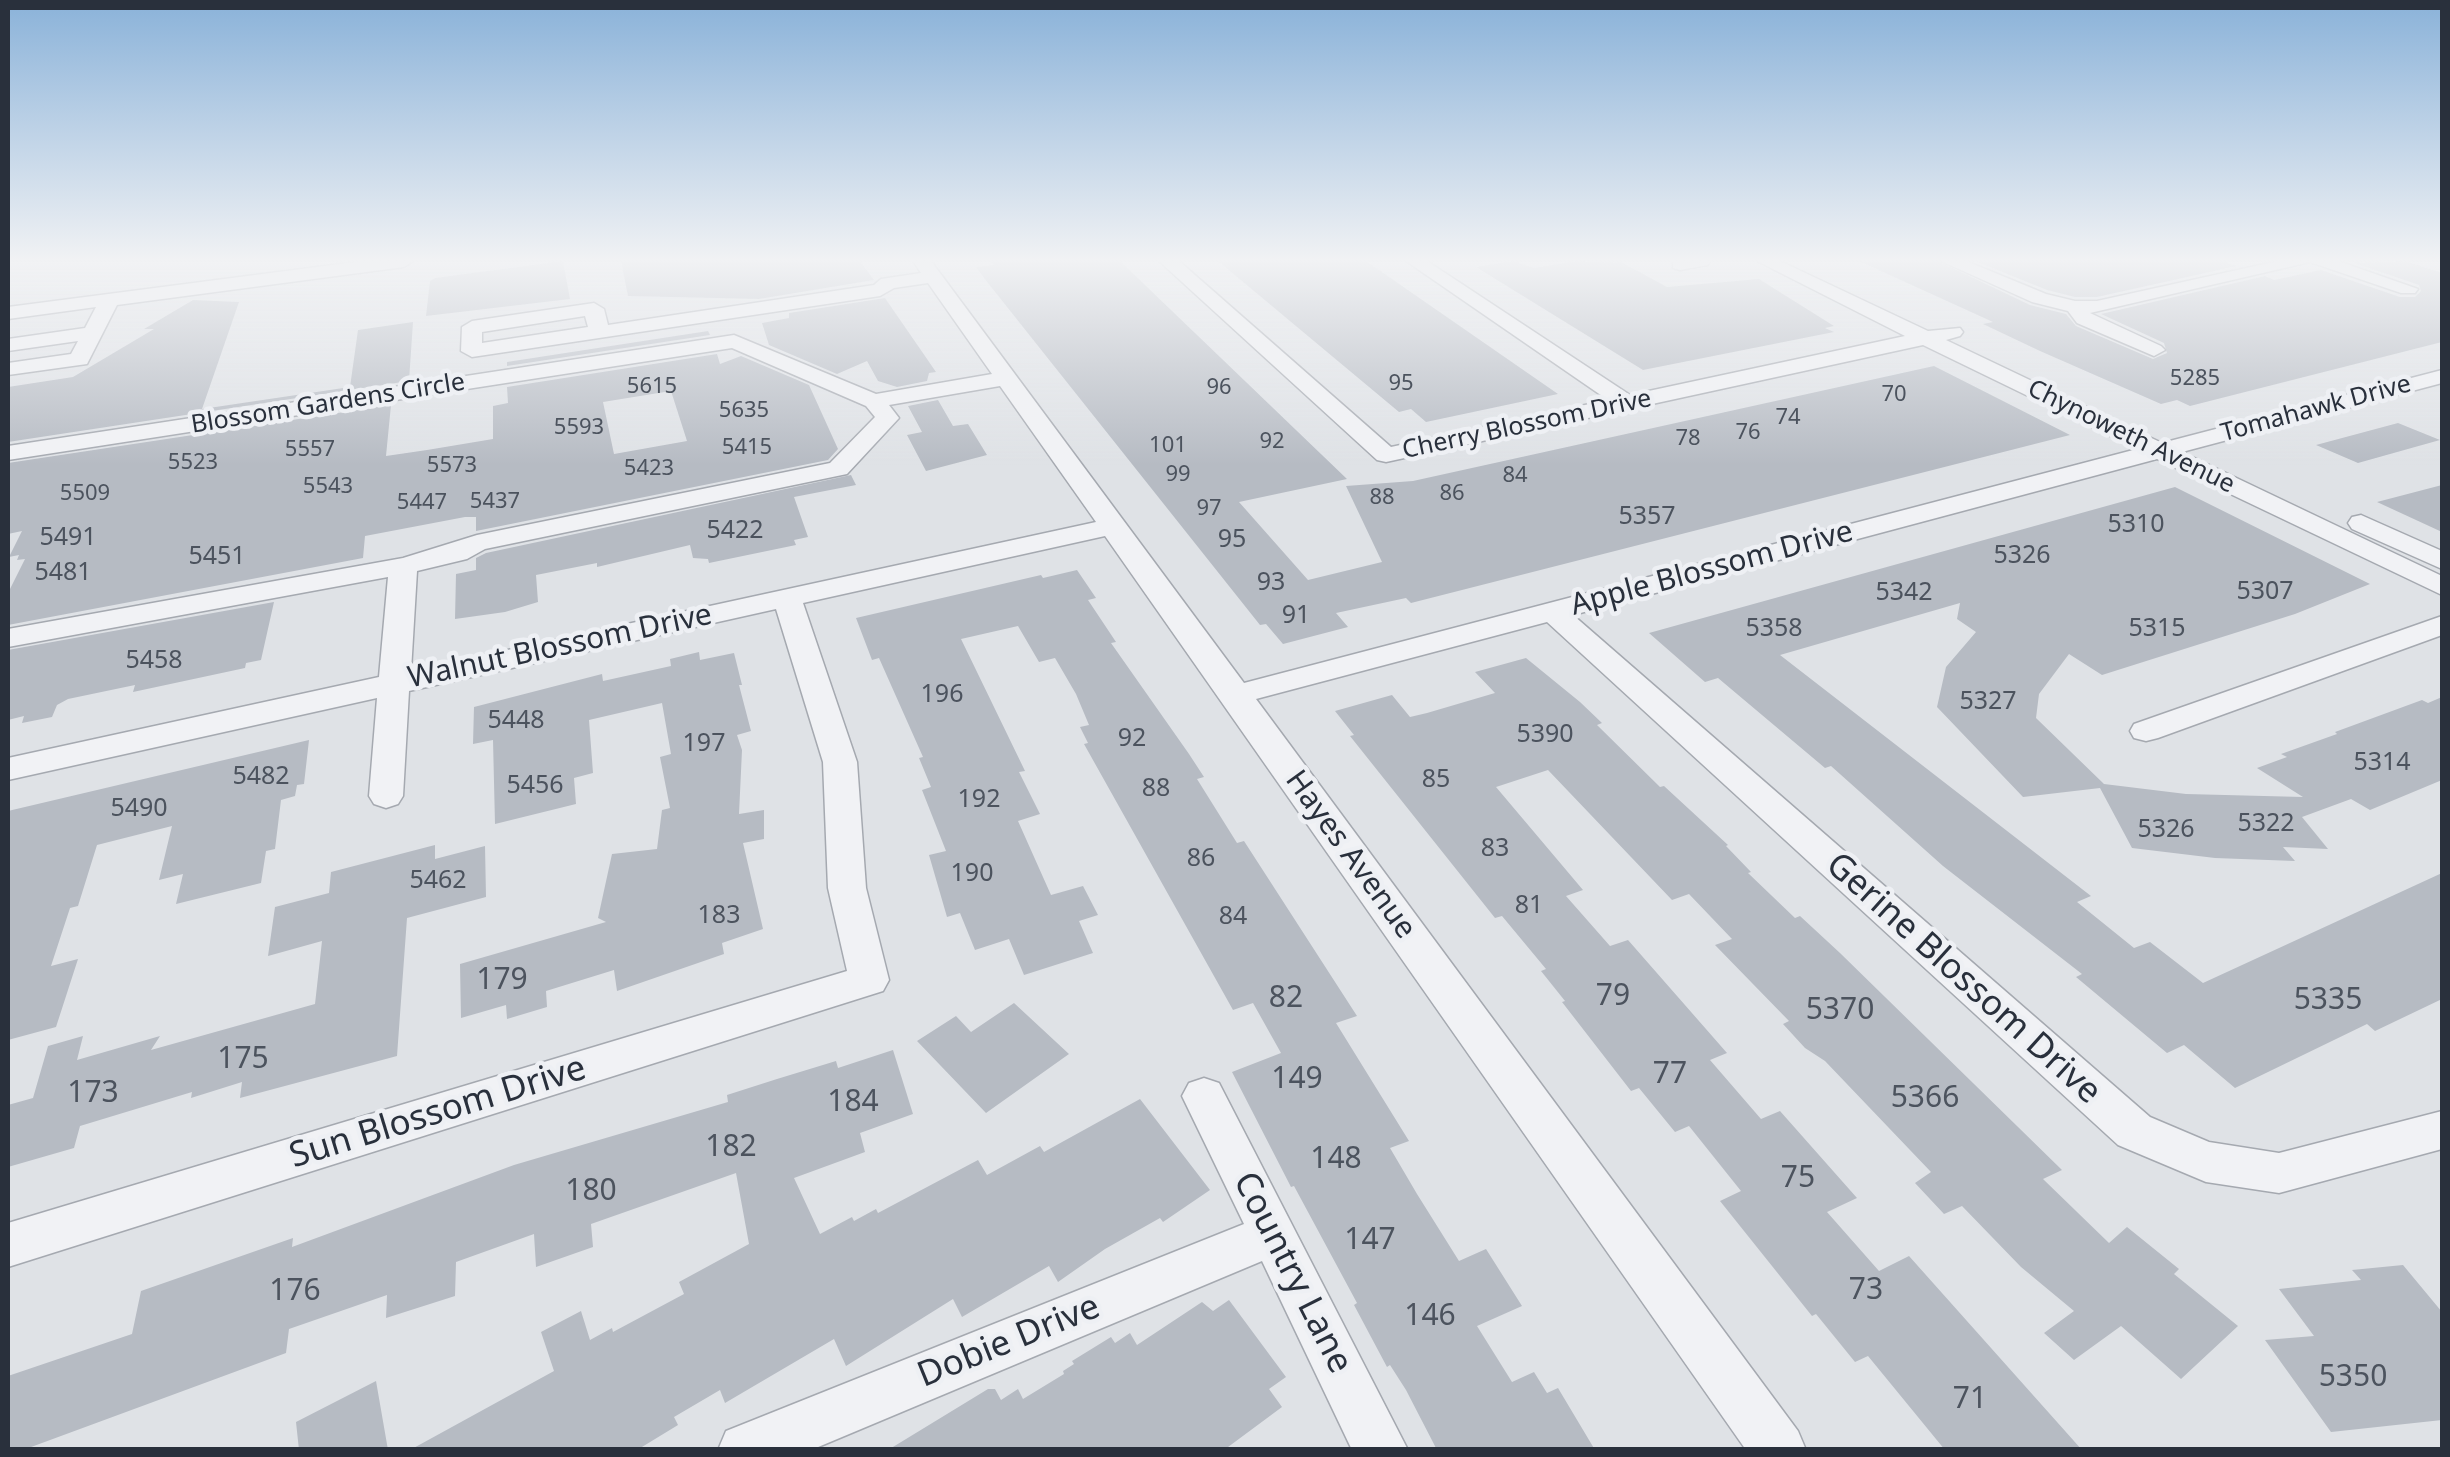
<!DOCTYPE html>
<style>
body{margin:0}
#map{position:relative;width:2450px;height:1457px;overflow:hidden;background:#dfe2e6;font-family:"Noto Sans",sans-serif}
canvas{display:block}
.frame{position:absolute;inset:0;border:10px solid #29303c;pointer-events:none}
</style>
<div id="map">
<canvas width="2450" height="1457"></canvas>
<div class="frame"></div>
</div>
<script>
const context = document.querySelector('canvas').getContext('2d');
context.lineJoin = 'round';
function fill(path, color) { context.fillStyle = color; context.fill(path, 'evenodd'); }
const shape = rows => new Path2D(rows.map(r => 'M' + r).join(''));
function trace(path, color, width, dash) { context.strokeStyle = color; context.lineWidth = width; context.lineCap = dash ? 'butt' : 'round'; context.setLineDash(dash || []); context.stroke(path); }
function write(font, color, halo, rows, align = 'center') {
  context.font = font + ' "Noto Sans",sans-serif'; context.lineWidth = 9; context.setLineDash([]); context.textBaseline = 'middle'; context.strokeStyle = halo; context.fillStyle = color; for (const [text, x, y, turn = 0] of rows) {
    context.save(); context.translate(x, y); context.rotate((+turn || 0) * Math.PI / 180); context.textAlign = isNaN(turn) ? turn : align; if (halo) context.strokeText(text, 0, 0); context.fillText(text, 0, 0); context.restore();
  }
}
const building = shape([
 [563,261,570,299,426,316,430,281,435,278],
 [621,261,860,261,874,280,759,299,628,296],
 [990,261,1120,261,1347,479,1239,502,1308,580,1382,562,1346,486,1413,481,1934,366,2070,435,1411,603,1406,598,1336,613,1348,627,1283,644,1266,624,1260,625,984,278,976,267,994,265],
 [1218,261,1366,261,1558,394,1426,422,1411,409,1399,412],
 [1513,261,1534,268,1577,261,1623,263,1667,287,1759,279,1834,326,1825,328,1834,332,1643,370,1476,267],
 [1859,261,1938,261,2030,305,2066,314,2076,326,2153,359,2167,353,2164,343,2101,314,2265,276,2274,280,2321,270,2400,297,2415,297,2421,291,2419,285,2354,263,2405,261,2442,273,2442,342,2190,406,2177,400,2161,404,2040,351,1983,324,1993,322],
 [1975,261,2222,261,2237,266,2097,297,2075,297,2047,290],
 [885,298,936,372,929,373,927,381,897,387,878,381,867,361,837,374,769,345,762,323,789,318,789,313],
 [193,300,239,302,202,409,350,387,358,330,413,322,409,381,8,442,8,387,73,377,154,329,144,329],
 [708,331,710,335,507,366,507,362],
 [717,354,720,364,741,356,809,385,838,449,828,460,476,531,476,517,465,517,365,536,363,558,8,625,8,593,25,559,17,560,19,555,9,557,22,531,8,534,8,463,391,405,386,456,427,450,493,439,493,406,508,403,507,387],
 [671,391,687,441,614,454,603,402],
 [938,400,953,426,968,424,987,455,926,471,907,435,922,432,908,406],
 [2398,423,2440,440,2358,463,2316,445],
 [851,475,856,485,794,497,808,537,794,540,796,545,709,563,708,559,693,558,690,545,597,567,597,563,536,575,538,602,505,612,455,619,456,574,476,570,476,558,486,553],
 [2442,485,2442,532,2377,502],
 [2175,487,2370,584,2295,614,2102,675,2069,654,2039,694,2036,718,2104,784,2186,794,2303,797,2257,768,2287,757,2281,754,2337,734,2335,732,2422,700,2428,703,2442,697,2442,780,2370,810,2351,799,2302,817,2328,849,2283,847,2295,861,2215,858,2132,848,2100,788,2023,797,1937,707,1946,667,1976,632,1957,619,1960,603,1780,655,2091,896,2077,902,2134,948,2150,942,2203,983,2442,873,2442,999,2375,1031,2367,1024,2235,1088,2184,1045,2167,1053,2076,977,2082,974,1943,866,1831,766,1825,768,1718,678,1705,682,1649,633],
 [1077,570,1096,598,1088,600,1116,642,1111,643,1189,754,1204,777,1197,779,1237,843,1244,841,1357,1016,1336,1023,1409,1141,1390,1148,1417,1194,1459,1261,1486,1249,1522,1306,1477,1326,1512,1382,1534,1372,1547,1393,1558,1388,1595,1450,1437,1450,1406,1390,1390,1365,1387,1367,1354,1305,1357,1303,1294,1186,1291,1187,1232,1072,1281,1053,1253,1003,1233,1010,1084,744,1088,743,1080,727,1089,725,1076,694,1055,658,1039,662,1018,626,961,639,1025,771,1019,772,1040,814,1018,821,1051,895,1083,886,1098,915,1079,921,1093,953,1024,975,1009,939,975,950,960,913,947,917,929,855,946,851,922,790,931,787,919,758,923,757,879,658,872,660,856,618,1041,575,1043,578],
 [274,602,261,660,246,663,245,668,133,692,135,685,68,699,57,705,52,717,22,723,24,716,8,720,8,650],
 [699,652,700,660,734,653,742,685,739,685,751,731,737,735,742,750,739,814,764,810,764,839,743,843,763,929,722,943,724,954,617,991,614,970,546,991,547,1007,507,1019,506,1005,461,1018,460,964,606,922,598,918,612,854,657,849,662,810,670,808,660,757,671,754,662,703,589,720,593,773,574,778,576,804,495,824,493,740,473,744,474,707,602,674,603,681,671,666,670,659],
 [1526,658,1580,702,1602,723,1597,725,1660,787,1664,786,1728,845,1726,846,1751,872,1748,873,1795,918,1800,916,1840,953,2062,1170,2043,1179,2109,1243,2127,1227,2179,1269,2174,1274,2238,1326,2181,1379,2121,1326,2074,1360,2044,1333,2074,1311,2021,1267,1962,1206,1944,1214,1915,1183,1931,1172,1825,1061,1805,1048,1783,1024,1789,1021,1715,945,1732,939,1689,894,1672,900,1548,770,1496,787,1583,890,1566,896,1610,946,1628,940,1727,1053,1710,1060,1761,1119,1780,1111,1857,1198,1827,1212,1879,1271,1909,1256,2082,1450,1945,1450,1868,1356,1855,1362,1816,1314,1812,1316,1720,1201,1741,1191,1689,1126,1675,1132,1639,1088,1631,1091,1562,1002,1565,1001,1541,971,1546,969,1502,916,1495,918,1350,736,1354,735,1335,711,1392,695,1410,717,1427,713,1495,693,1475,672],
 [309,740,304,784,297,785,295,796,281,800,275,849,266,851,261,883,176,904,183,874,159,880,172,826,97,845,78,906,70,908,51,966,78,959,56,1027,8,1040,8,811],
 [435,845,435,859,485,846,486,897,407,918,397,1056,240,1098,242,1082,191,1098,192,1092,80,1126,74,1148,8,1167,8,1105,33,1098,48,1046,83,1036,77,1060,160,1036,151,1050,315,1004,322,941,268,956,275,907,329,893,331,872],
 [1014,1003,1069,1054,986,1113,917,1041,956,1016,971,1032],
 [893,1050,913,1114,860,1133,865,1152,794,1178,820,1234,852,1217,854,1221,876,1209,878,1213,978,1160,987,1175,1040,1146,1044,1152,1140,1099,1210,1190,1163,1222,1160,1218,1105,1249,1058,1282,1049,1266,962,1317,953,1299,846,1366,834,1339,725,1403,720,1390,674,1417,678,1425,637,1450,410,1450,554,1371,541,1332,581,1311,590,1340,612,1328,613,1332,684,1294,679,1282,749,1244,736,1173,591,1224,593,1247,536,1267,534,1234,456,1262,455,1296,386,1318,387,1295,289,1329,286,1353,23,1450,8,1450,8,1376,132,1334,141,1291,293,1238,292,1247,514,1165,728,1102,727,1095,777,1079,836,1061,838,1068],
 [2403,1265,2442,1312,2442,1420,2331,1432,2265,1340,2314,1336,2279,1289,2361,1280,2352,1270],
 [1229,1300,1286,1377,1269,1389,1282,1407,1224,1450,888,1450,988,1389,995,1389,1001,1400,1018,1389,1023,1399,1064,1374,1063,1371,1074,1364,1072,1361,1111,1337,1115,1343,1130,1333,1137,1345,1202,1302,1213,1311],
 [376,1381,388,1450,299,1450,296,1422]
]);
const minor = shape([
 [363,261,413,261,404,267,117,305,87,364,8,375,8,363,71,354,78,341,8,351,8,339,85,328,96,307,8,319,8,307,363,261],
 [913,261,931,261,1244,683,2137,449,1923,345,1386,462,1377,460,1159,261,1179,261,1391,447,1608,400,1406,261,1427,261,1630,395,1905,336,1757,261,1780,261,1928,331,1960,328,1963,332,1960,336,1946,340,2162,443,2442,370,2442,383,2182,452,2442,576,2442,595,2157,459,1573,615,2150,1117,2209,1142,2279,1153,2442,1111,2442,1149,2279,1193,2206,1182,2118,1145,1547,622,1256,699,1798,1431,1806,1450,1746,1450,1105,536,803,603,857,762,866,888,889,980,883,991,8,1267,8,1223,847,971,828,888,823,762,776,609,409,691,403,796,398,804,386,808,374,804,369,796,377,698,8,780,8,758,379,677,388,577,8,647,8,629,403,558,477,535,830,463,875,417,866,406,732,348,8,460,8,446,734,335,876,394,992,374,928,283,894,288,880,296,472,357,461,351,462,327,472,321,594,303,604,309,608,325,874,285,881,279,921,273,913,261],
 [585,316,588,327,482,343,482,332,585,316],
 [1000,386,1096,522,411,671,417,571,467,559,485,549,847,474,899,418,889,405,1000,386],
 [1673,261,1710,261,1708,265,1680,270,1673,268,1673,261],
 [1941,261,1966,261,2046,294,2075,301,2097,301,2278,261,2338,261,2418,289,2415,293,2401,293,2310,262,2090,313,2161,346,2165,350,2154,356,2077,323,2068,311,2032,302,1941,261],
 [2361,515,2442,551,2442,569,2352,529,2348,523,2352,517,2361,515],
 [2442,616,2442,635,2158,738,2146,741,2134,738,2130,731,2134,724,2442,616],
 [1204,1078,1219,1083,1408,1450,1352,1450,1262,1261,811,1450,718,1450,726,1431,1244,1224,1182,1096,1189,1083,1204,1078]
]);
const farNumbernames = [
 ["5285",2195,379],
 ["95",1401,384],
 ["5615",652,387],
 ["96",1219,388],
 ["70",1894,395],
 ["5635",744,411],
 ["74",1788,418],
 ["5593",579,428],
 ["76",1748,433],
 ["78",1688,439],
 ["92",1272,442],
 ["101",1168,446],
 ["5415",747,448],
 ["5557",310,450],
 ["5523",193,463],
 ["5573",452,466],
 ["5423",649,469],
 ["99",1178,475],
 ["84",1515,476],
 ["5543",328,487],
 ["5509",85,494],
 ["86",1452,494],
 ["88",1382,498],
 ["5437",495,502],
 ["5447",422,503],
 ["97",1209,509]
];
const farStreetnames = [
 ["Blossom Gardens Circle",328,404,-9],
 ["Tomahawk Drive",2316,409,-15],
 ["Cherry Blossom Drive",1527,425,-12],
 ["Chynoweth Avenue",2131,437,26]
];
const numberNames = [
 ["5357",1647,517],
 ["5310",2136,525],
 ["5422",735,531],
 ["5491",68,538],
 ["95",1232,540],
 ["5326",2022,556],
 ["5451",217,557],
 ["5481",63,573],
 ["93",1271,583],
 ["5307",2265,592],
 ["5342",1904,593],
 ["91",1296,616],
 ["5358",1774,629],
 ["5315",2157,629],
 ["5458",154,661],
 ["196",942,695],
 ["5327",1988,702],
 ["5448",516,721],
 ["5390",1545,735],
 ["92",1132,739],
 ["197",704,744],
 ["5314",2382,763],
 ["5482",261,777],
 ["85",1436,780],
 ["5456",535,786],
 ["88",1156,789],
 ["192",979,800],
 ["5490",139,809],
 ["5322",2266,824],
 ["5326",2166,830],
 ["83",1495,849],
 ["86",1201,859],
 ["190",972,874],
 ["5462",438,881],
 ["81",1529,906],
 ["183",719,916],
 ["84",1233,917]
];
const streetNames = [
 ["Apple Blossom Drive",1712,569,-15],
 ["Walnut Blossom Drive",560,647,-12],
 ["Hayes Avenue",1350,855,54]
];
const nearNumbernames = [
 ["179",502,980],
 ["79",1613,996],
 ["82",1286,998],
 ["5335",2328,1000],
 ["5370",1840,1010],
 ["175",243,1059],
 ["77",1670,1074],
 ["149",1297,1079],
 ["173",93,1093],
 ["5366",1925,1098],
 ["184",853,1102],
 ["182",731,1147],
 ["148",1336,1159],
 ["75",1798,1178],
 ["180",591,1191],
 ["147",1370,1240],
 ["73",1866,1290],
 ["176",295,1291],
 ["146",1430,1316],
 ["5350",2353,1377],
 ["71",1970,1399]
];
const nearStreetnames = [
 ["Gerine Blossom Drive",1963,979,42],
 ["Sun Blossom Drive",438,1113,-17],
 ["Country Lane",1292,1273,63],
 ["Dobie Drive",1009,1342,-22]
];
fill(building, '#b6bbc3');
trace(minor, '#a5a9b0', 3);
fill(minor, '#f1f2f5');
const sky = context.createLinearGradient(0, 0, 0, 465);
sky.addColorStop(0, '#8ab2d9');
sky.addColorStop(0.56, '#f1f2f4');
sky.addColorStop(1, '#f1f2f400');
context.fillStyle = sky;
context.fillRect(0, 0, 2450, 465);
write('22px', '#4c535e', null, farNumbernames);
write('25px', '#29303c', '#eef0f4', farStreetnames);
write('25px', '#4c535e', null, numberNames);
write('30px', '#29303c', '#eef0f4', streetNames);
write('30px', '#4c535e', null, nearNumbernames);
write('35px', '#29303c', '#eef0f4', nearStreetnames);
</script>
